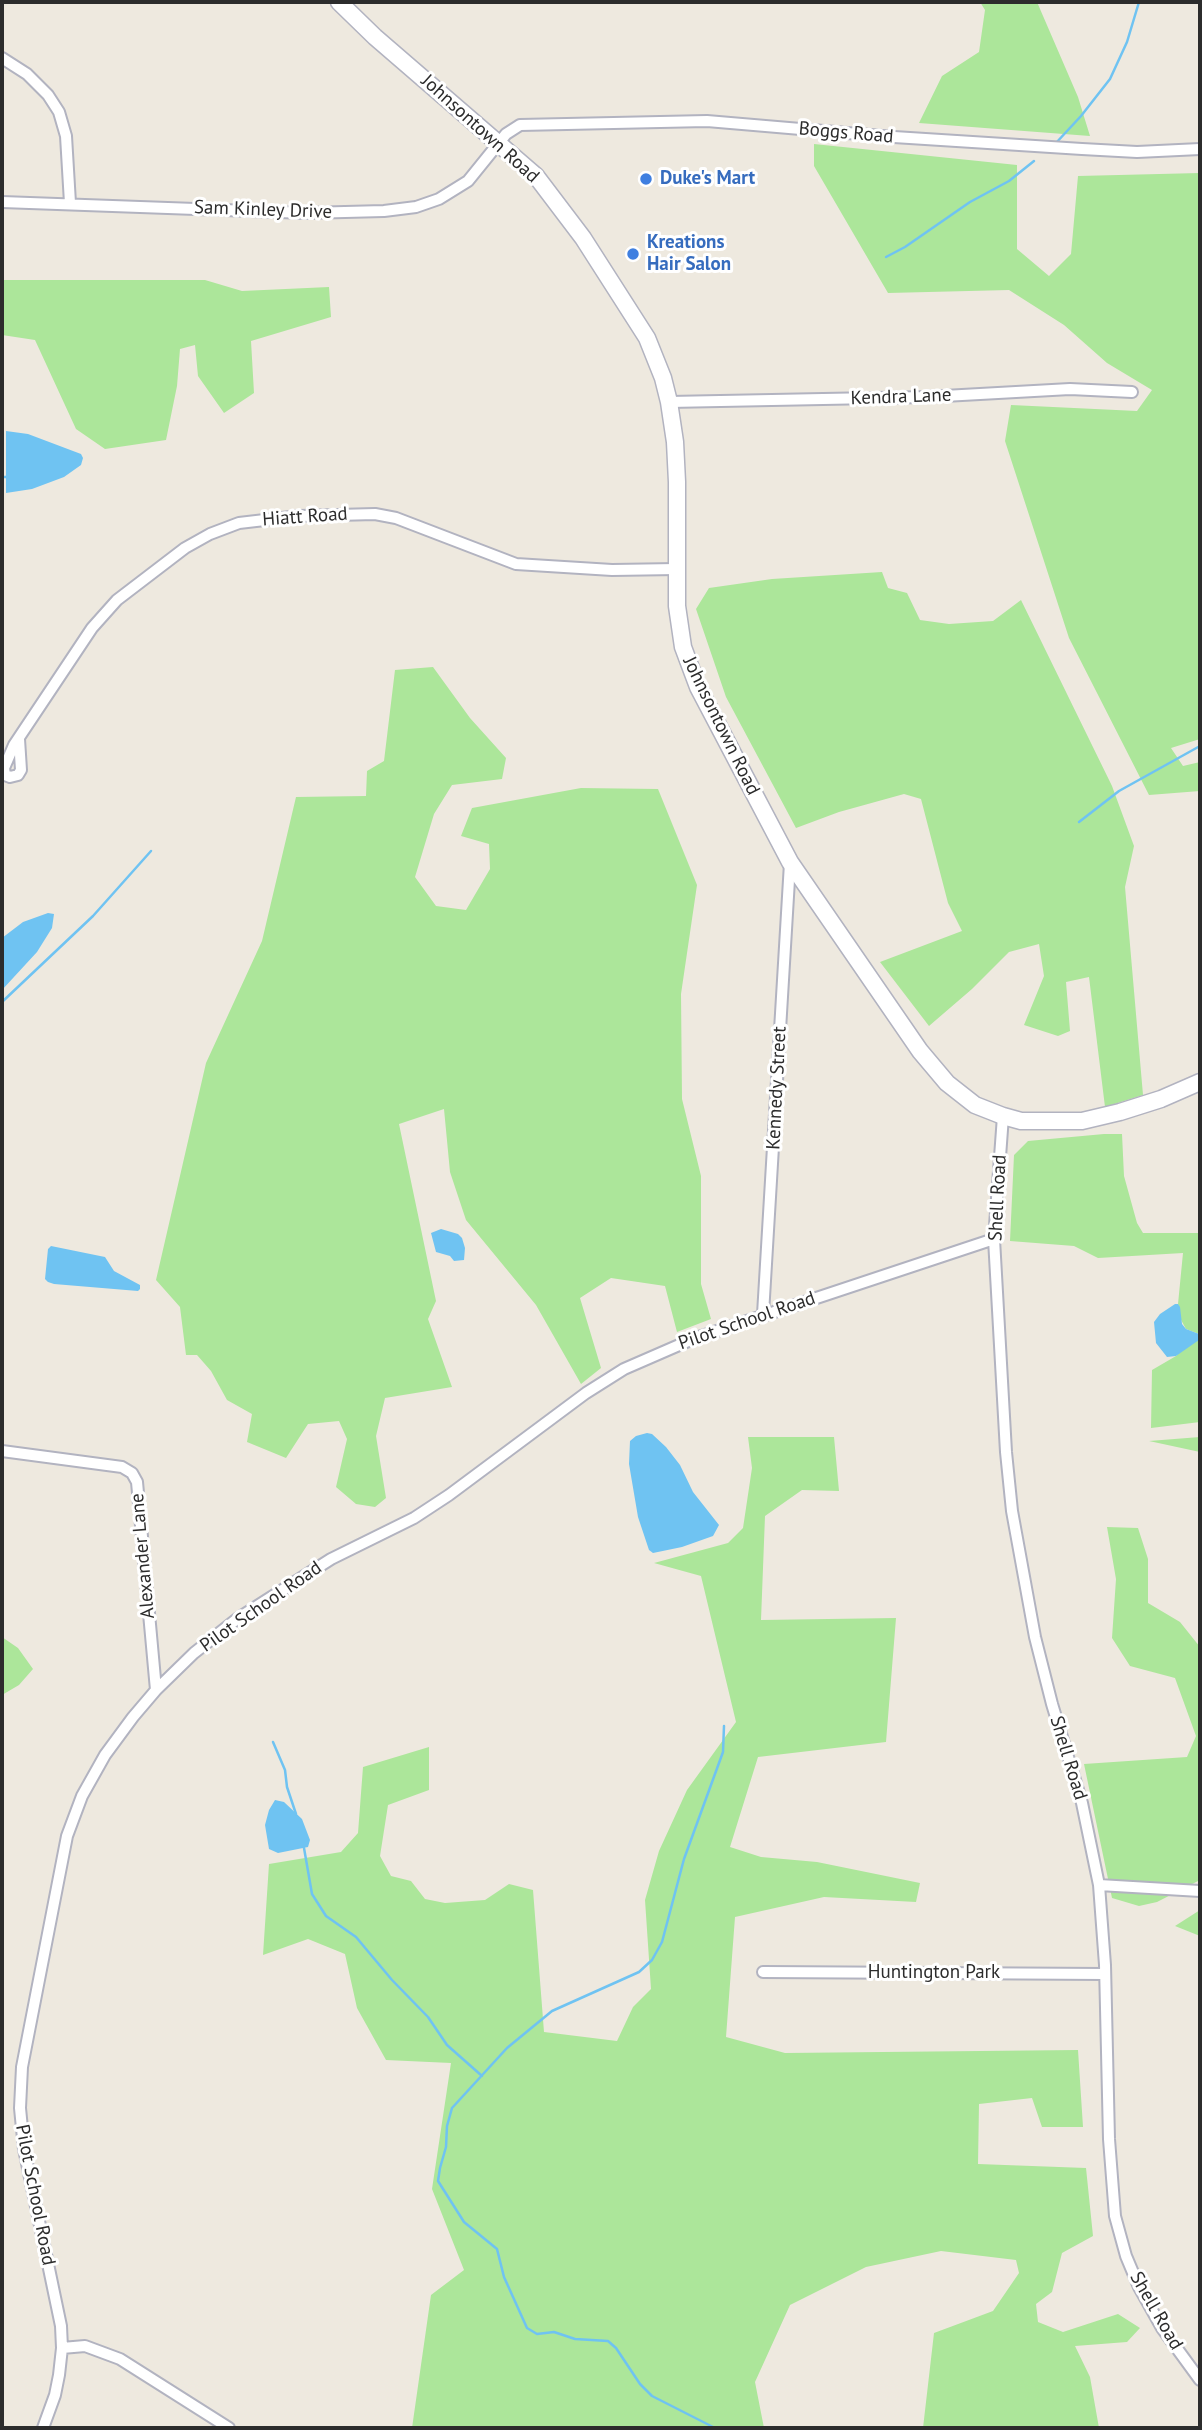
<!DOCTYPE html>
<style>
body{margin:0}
#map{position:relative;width:1202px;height:2430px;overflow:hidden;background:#eee9df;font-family:"PT Sans",sans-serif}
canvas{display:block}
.frame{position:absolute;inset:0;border:4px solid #2c2c2c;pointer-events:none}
</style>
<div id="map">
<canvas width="1202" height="2430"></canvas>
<div class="frame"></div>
</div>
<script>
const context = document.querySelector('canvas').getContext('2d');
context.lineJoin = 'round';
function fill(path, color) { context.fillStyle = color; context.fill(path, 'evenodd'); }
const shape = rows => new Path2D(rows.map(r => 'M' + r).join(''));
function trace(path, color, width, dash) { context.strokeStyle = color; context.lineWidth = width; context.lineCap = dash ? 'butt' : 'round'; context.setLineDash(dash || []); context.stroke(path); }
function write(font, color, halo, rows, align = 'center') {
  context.font = font + ' "PT Sans",sans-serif'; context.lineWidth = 6; context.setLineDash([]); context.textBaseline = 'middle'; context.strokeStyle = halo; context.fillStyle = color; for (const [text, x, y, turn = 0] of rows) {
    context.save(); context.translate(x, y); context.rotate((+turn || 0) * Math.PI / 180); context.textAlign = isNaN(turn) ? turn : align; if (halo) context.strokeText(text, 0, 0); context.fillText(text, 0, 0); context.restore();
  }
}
const green = shape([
 [980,2,1037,2,1078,97,1090,136,919,123,942,76,979,52,985,10],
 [814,144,1017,165,1017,249,1049,276,1071,254,1078,176,1200,173,1200,739,1171,748,1183,766,1200,762,1200,791,1149,795,1069,638,1005,441,1011,405,1137,411,1152,390,1107,363,1064,325,1009,290,888,293,814,166],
 [2,280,205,280,242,291,329,287,331,317,251,341,254,393,224,413,198,376,195,345,180,349,177,386,166,440,105,449,76,429,35,340,2,335],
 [882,572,888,588,907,593,920,620,949,624,993,621,1021,600,1112,786,1134,846,1125,887,1143,1095,1105,1107,1089,977,1066,982,1070,1031,1058,1036,1024,1025,1044,976,1039,944,1009,952,972,989,929,1026,880,962,962,931,948,903,921,799,904,794,839,812,796,828,726,697,696,609,709,588,772,579],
 [433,667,470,718,506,758,502,779,452,785,434,814,415,877,436,906,466,910,490,869,489,844,461,836,472,808,581,788,658,789,697,885,681,994,682,1099,701,1176,701,1284,711,1319,677,1332,665,1286,611,1278,580,1298,601,1368,581,1384,536,1305,466,1220,450,1172,444,1109,399,1124,436,1301,428,1319,452,1387,385,1398,376,1436,386,1498,375,1507,356,1504,336,1487,347,1439,339,1421,308,1424,286,1458,247,1442,252,1414,227,1400,211,1371,197,1355,186,1355,180,1307,156,1280,206,1063,262,941,296,797,366,796,367,771,384,761,395,670],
 [1104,1134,1122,1134,1124,1176,1137,1223,1143,1233,1199,1233,1200,1422,1151,1428,1152,1370,1176,1356,1199,1334,1186,1329,1180,1318,1178,1304,1183,1253,1098,1258,1074,1246,1010,1241,1014,1155,1028,1141],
 [748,1437,834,1437,839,1491,802,1490,765,1516,761,1620,896,1618,886,1742,758,1757,730,1847,761,1857,817,1862,920,1883,916,1902,824,1897,735,1917,726,2037,785,2053,1078,2050,1083,2127,1042,2127,1032,2098,979,2104,978,2164,1086,2168,1093,2236,1062,2253,1052,2292,1036,2304,1038,2322,1063,2332,1118,2314,1140,2328,1127,2342,1075,2346,1090,2377,1099,2428,923,2428,934,2333,993,2311,1019,2273,1016,2260,941,2251,866,2267,790,2305,755,2382,764,2428,412,2428,431,2295,464,2270,432,2189,451,2063,386,2060,357,2008,345,1954,308,1939,263,1955,269,1864,341,1852,358,1833,363,1767,429,1747,429,1790,388,1805,380,1856,391,1876,411,1881,425,1899,445,1903,485,1900,509,1884,533,1890,544,2032,617,2041,633,2007,651,1989,645,1900,659,1851,687,1790,736,1722,701,1576,654,1563,728,1543,743,1528,752,1468],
 [1200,1437,1200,1452,1149,1441],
 [1107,1527,1138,1528,1148,1559,1148,1603,1180,1622,1200,1647,1200,1880,1157,1902,1139,1906,1112,1898,1084,1764,1187,1757,1196,1736,1175,1678,1130,1666,1112,1638,1116,1579],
 [2,1637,18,1648,33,1669,19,1685,2,1695],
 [1200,1910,1200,1936,1175,1926]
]);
const water = shape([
 [6,431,28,434,81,454,83,458,81,465,64,477,32,489,6,493],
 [48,913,54,914,52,928,37,952,2,990,2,938,23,922],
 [441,1229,458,1234,462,1238,465,1248,464,1260,454,1261,450,1256,436,1252,431,1233],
 [51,1246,105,1257,114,1271,140,1285,140,1289,138,1291,54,1284,48,1282,45,1279,48,1249],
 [1175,1304,1178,1304,1180,1307,1182,1324,1186,1329,1199,1334,1199,1340,1176,1356,1167,1357,1156,1343,1154,1322,1160,1314],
 [647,1433,652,1434,666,1447,680,1465,693,1492,719,1525,713,1536,682,1547,653,1553,649,1550,638,1517,629,1464,630,1441,636,1436],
 [275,1800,284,1802,302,1819,310,1840,308,1847,278,1853,269,1849,265,1825,269,1810]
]);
const stream = shape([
 [1055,144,1081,116,1110,79,1127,42,1139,2],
 [886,257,905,247,970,202,1009,181,1034,161],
 [2,477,6,477],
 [1079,822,1119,791,1200,746],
 [2,1002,93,916,151,851],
 [273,1742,285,1770,287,1787,296,1814],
 [304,1848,312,1894,326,1916,356,1937,392,1980,428,2017,447,2045,482,2076],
 [715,2428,652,2396,640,2384,616,2348,608,2341,575,2339,554,2332,537,2334,527,2328,504,2277,497,2249,464,2222,438,2181,440,2168,446,2147,447,2126,452,2108,507,2048,552,2011,639,1972,652,1960,662,1942,684,1859,723,1752,724,1726]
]);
const street = shape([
 [2,58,27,74,48,95,59,112,66,136,70,203],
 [2,202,306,213,384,211,416,207,439,199,468,181,506,134,520,125,707,121,894,137,1082,149,1137,152,1200,149],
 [669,402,926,397,1070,389,1132,392],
 [19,739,21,770,18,775,10,777,5,775,4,768,14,745,92,628,117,600,185,548,210,534,239,523,299,516,375,514,396,518,516,564,612,570,677,569],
 [1003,1116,994,1239,1006,1452,1012,1511,1035,1637,1052,1704,1082,1803,1099,1885,1105,1965,1109,2139,1115,2216,1126,2256,1139,2287,1162,2328,1200,2380],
 [763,1314,790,863],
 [2,1451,122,1467,132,1473,137,1482,156,1690],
 [1099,1885,1200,1891],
 [763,1972,1105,1974],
 [62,2348,85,2346,120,2359,229,2428],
 [43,2428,55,2395,59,2375,62,2348,61,2326,24,2149,20,2108,22,2067,67,1836,82,1796,105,1755,133,1717,156,1690,194,1653,237,1619,331,1559,414,1518,449,1495,586,1393,624,1369,693,1339,994,1239]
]);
const secondary = shape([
 [339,2,375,37,536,176,583,238,647,338,663,378,669,402,675,442,677,482,677,606,683,647,698,687,790,862,920,1051,947,1083,975,1105,1003,1116,1021,1121,1082,1121,1120,1112,1161,1099,1200,1082]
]);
const markers = [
 [646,179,7,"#3f7fe0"],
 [633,254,7,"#3f7fe0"]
];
const streetNames = [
 ["Johnsontown Road",480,129,42],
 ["Boggs Road",846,133,5],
 ["Sam Kinley Drive",263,210,2],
 ["Kendra Lane",901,397,-2],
 ["Hiatt Road",305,517,-4],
 ["Johnsontown Road",721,726,64],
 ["Kennedy Street",777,1088,-87],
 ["Shell Road",998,1198,-87],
 ["Pilot School Road",747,1321,-19],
 ["Alexander Lane",143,1556,-95],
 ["Pilot School Road",261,1607,-35],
 ["Shell Road",1068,1758,73],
 ["Huntington Park",934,1973],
 ["Pilot School Road",35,2195,79],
 ["Shell Road",1156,2311,60]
];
const shopNames = [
 ["Duke's Mart",660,179],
 ["Kreations",647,243],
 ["Hair Salon",647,265]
];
fill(green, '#ace69a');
fill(water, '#6fc3f2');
trace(stream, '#6fc3f2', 2.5);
trace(street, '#b2b3c0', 14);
trace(secondary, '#b2b3c0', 19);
trace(street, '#fff', 10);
trace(secondary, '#fff', 16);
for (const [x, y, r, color] of markers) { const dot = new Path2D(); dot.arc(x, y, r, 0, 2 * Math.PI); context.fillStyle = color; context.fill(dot); trace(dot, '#fff', 2.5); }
write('19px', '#2c2c2c', '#fff', streetNames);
write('bold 19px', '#366cbe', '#fff', shopNames, 'left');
</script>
